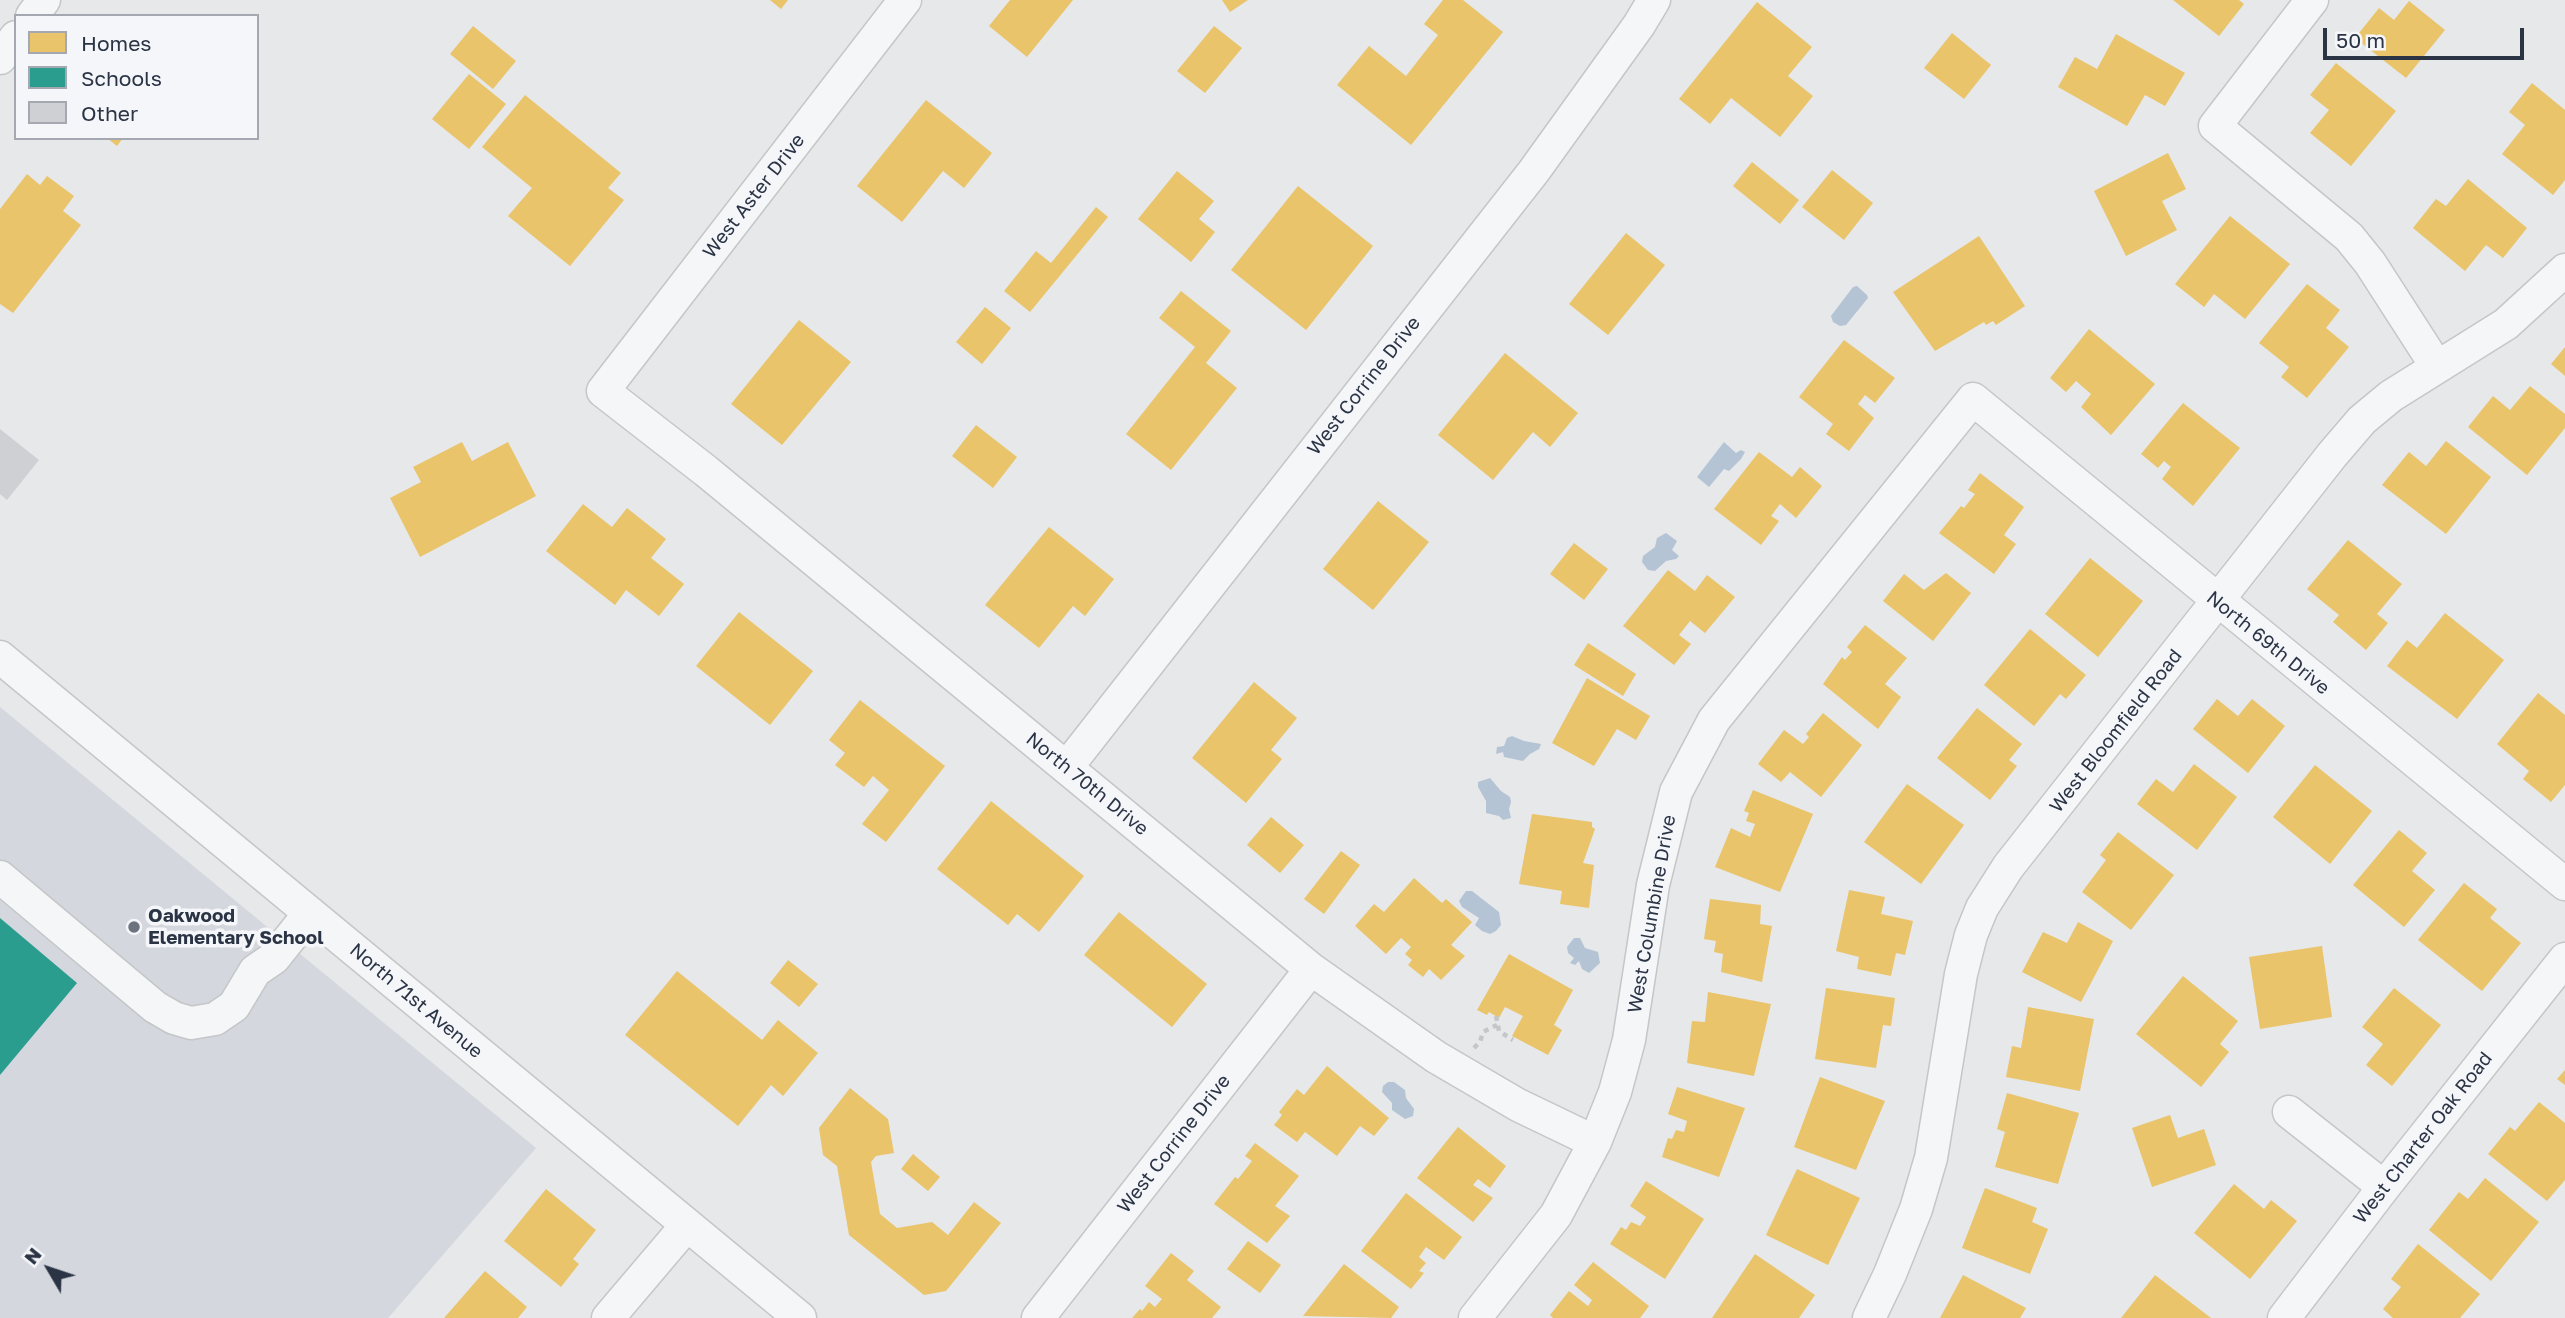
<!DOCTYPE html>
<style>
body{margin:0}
#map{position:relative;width:2565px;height:1318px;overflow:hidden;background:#e6e8ea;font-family:"Golos Text",sans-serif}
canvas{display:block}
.legend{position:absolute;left:14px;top:14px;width:245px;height:126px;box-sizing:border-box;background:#f4f6f9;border:2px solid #a4a8b1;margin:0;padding:9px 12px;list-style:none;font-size:21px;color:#2b3445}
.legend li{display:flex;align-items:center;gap:14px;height:35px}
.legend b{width:35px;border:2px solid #a4a8b1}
.north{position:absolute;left:14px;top:1234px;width:70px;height:70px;-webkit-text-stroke:5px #f4f6f9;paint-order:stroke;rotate:309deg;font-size:19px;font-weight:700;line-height:28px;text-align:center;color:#2b3445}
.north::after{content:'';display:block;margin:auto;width:24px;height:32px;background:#2b3445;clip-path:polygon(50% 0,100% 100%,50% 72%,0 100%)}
.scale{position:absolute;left:2323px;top:28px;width:201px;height:32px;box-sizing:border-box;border:4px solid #2b3445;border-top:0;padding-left:9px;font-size:21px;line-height:24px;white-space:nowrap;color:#2b3445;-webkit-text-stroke:5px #f4f6f9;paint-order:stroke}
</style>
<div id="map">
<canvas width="2565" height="1318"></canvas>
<ul class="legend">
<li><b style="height:19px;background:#e9c46a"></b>Homes</li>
<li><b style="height:19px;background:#2a9d8f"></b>Schools</li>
<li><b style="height:19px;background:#ced0d3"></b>Other</li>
</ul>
<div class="north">N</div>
<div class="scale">50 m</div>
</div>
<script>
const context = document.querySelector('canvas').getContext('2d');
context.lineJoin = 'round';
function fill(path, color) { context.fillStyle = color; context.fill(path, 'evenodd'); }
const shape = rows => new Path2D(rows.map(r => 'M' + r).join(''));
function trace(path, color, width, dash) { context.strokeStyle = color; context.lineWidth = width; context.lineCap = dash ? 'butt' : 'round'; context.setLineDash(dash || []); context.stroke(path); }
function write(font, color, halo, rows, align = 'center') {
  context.font = font + ' "Golos Text",sans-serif'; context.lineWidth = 7; context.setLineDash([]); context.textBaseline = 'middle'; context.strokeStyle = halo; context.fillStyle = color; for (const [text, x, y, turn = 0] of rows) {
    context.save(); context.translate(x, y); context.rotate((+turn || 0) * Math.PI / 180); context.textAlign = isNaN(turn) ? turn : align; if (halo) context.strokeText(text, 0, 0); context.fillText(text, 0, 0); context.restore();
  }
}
const built = shape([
 [0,707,536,1148,388,1318,0,1318]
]);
const water = shape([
 [1857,286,1867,295,1868,298,1846,325,1840,326,1833,322,1831,316,1853,287],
 [1724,442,1736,453,1741,450,1745,452,1741,459,1729,471,1724,469,1709,487,1697,477],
 [1666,533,1677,541,1672,550,1679,556,1676,559,1666,561,1655,571,1648,570,1642,562,1643,556,1655,547,1657,538],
 [1512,736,1524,741,1541,744,1539,749,1530,754,1523,761,1504,757,1503,752,1496,754,1497,747,1504,746,1507,738],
 [1490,778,1501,791,1510,797,1511,802,1509,809,1511,818,1503,820,1499,816,1486,813,1486,801,1478,787,1478,782],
 [1466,891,1472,891,1499,912,1501,925,1496,931,1490,934,1482,931,1475,925,1479,918,1462,907,1459,901],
 [1574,938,1580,938,1585,948,1598,952,1600,963,1589,973,1582,969,1579,961,1575,965,1570,963,1574,958,1568,953,1567,947],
 [1388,1082,1394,1082,1405,1090,1406,1098,1414,1109,1413,1116,1405,1119,1392,1110,1392,1103,1382,1092,1383,1086]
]);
const homes = shape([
 [770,0,788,0,781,9],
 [1010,0,1073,0,1027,57,989,26],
 [1222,0,1248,0,1230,12],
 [1443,0,1463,0,1503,32,1411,145,1337,85,1369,46,1406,76,1438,35,1424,24],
 [2173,0,2239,0,2244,4,2219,36],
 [2409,1,2445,30,2406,78,2355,38,2379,8,2394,20],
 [1757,2,1812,47,1788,76,1813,96,1780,137,1731,98,1710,124,1679,99],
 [473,26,516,61,493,89,450,54],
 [1214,26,1242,48,1205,93,1177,71],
 [1952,33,1991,65,1964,99,1924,68],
 [2116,34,2185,73,2165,106,2145,95,2127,126,2058,87,2075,57,2097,69],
 [2336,63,2396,111,2351,166,2310,133,2329,110,2310,95],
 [469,74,506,104,469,149,432,119],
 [2532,83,2565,110,2565,180,2553,195,2502,154,2525,125,2509,112],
 [525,95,621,173,608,188,624,200,570,266,508,216,532,188,482,147],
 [926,100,992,153,964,188,943,171,902,222,857,186],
 [107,138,123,138,117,146],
 [2168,153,2186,189,2162,201,2177,230,2126,256,2094,191],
 [1752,162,1799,200,1780,224,1733,186],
 [1832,170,1873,203,1844,240,1802,207],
 [1177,171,1214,201,1199,219,1215,232,1191,262,1138,219],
 [27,174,40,185,47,176,74,196,63,211,81,225,13,313,0,304,0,209],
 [2468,179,2527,228,2503,258,2486,245,2465,271,2413,228,2436,199,2446,206],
 [1298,186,1373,246,1306,330,1231,270],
 [1096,207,1108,217,1030,312,1004,291,1036,251,1051,263],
 [2230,216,2290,264,2245,319,2214,294,2204,307,2175,284],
 [1626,233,1665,265,1608,335,1569,304],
 [1979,236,2025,306,1996,325,1993,321,1986,325,1984,322,1935,351,1893,292],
 [2307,284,2340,310,2326,328,2349,347,2307,398,2281,377,2289,367,2259,343],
 [1181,291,1231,331,1206,363,1237,388,1171,470,1126,434,1195,347,1159,318],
 [985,307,1011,328,982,364,956,342],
 [799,320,851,362,782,445,731,404],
 [2089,329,2155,384,2111,435,2081,407,2091,394,2076,381,2066,392,2050,378],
 [1844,340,1895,378,1875,403,1865,395,1858,404,1874,418,1849,451,1826,434,1833,424,1799,397],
 [2565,347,2565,376,2551,364],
 [1505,353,1578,413,1550,447,1533,432,1493,480,1438,435],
 [2530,386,2565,414,2565,428,2527,475,2468,427,2493,396,2510,410],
 [2183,403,2240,448,2193,506,2162,479,2171,467,2164,461,2158,468,2141,454],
 [976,425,1017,457,993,488,952,456],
 [2446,441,2491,477,2446,534,2382,485,2409,452,2426,466],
 [462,442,472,461,508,442,536,496,420,557,390,498,421,482,413,467],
 [1759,452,1792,477,1800,467,1822,486,1796,518,1780,504,1771,516,1779,521,1761,545,1714,509],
 [1980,473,2024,507,2004,535,2016,544,1994,574,1939,533,1961,506,1964,508,1975,494,1968,490],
 [1378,501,1429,542,1373,610,1323,569],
 [583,504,612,527,627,508,666,539,651,558,684,584,659,616,626,590,615,605,546,551],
 [1049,527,1114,579,1085,616,1073,606,1039,648,985,605],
 [2348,540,2402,584,2377,614,2388,623,2366,650,2333,622,2339,615,2307,589],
 [1574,543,1608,569,1584,600,1550,574],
 [2090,558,2143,601,2098,657,2045,614],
 [1668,570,1695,591,1707,575,1735,597,1705,633,1690,621,1679,635,1691,644,1674,665,1623,626],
 [1946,573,1971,593,1933,641,1883,601,1904,574,1924,590],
 [739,612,813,671,770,725,696,666],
 [2445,613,2504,660,2457,719,2387,666,2407,640,2417,648],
 [1865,625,1907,658,1885,684,1901,697,1878,729,1823,684,1842,657,1845,660,1852,652,1847,647],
 [2030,629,2086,675,2066,699,2060,694,2034,726,1984,685],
 [1588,643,1636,674,1623,696,1574,665],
 [1587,678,1650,716,1636,740,1617,729,1594,766,1552,743],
 [1254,682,1297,718,1271,750,1282,759,1246,803,1192,758],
 [2538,693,2565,715,2565,785,2551,802,2523,779,2529,771,2497,744],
 [2217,699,2238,716,2252,699,2285,726,2248,773,2193,729],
 [860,700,945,766,886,842,862,824,889,790,873,776,864,787,835,765,845,753,829,740],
 [1977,708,2022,744,2009,760,2017,766,1990,800,1937,758],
 [1823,713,1862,745,1821,797,1790,772,1781,782,1758,764,1784,730,1803,744,1809,737,1806,734],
 [2194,764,2237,797,2197,850,2137,804,2156,779,2173,792],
 [2315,765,2372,811,2330,864,2273,817],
 [1907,784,1964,825,1921,884,1864,842],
 [1753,790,1813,814,1780,892,1715,867,1731,828,1750,837,1755,824,1746,821,1749,813,1744,811],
 [991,801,1084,876,1039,932,1017,914,1008,925,937,869],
 [1532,814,1592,822,1592,827,1595,829,1583,863,1594,865,1589,908,1560,904,1562,891,1519,884],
 [1271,817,1304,845,1280,873,1247,845],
 [2399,830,2427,853,2412,871,2435,890,2404,927,2353,885],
 [2118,832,2174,875,2131,930,2082,892,2106,860,2100,855],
 [1341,851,1360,865,1324,914,1304,899],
 [1414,878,1442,903,1446,899,1472,922,1451,945,1465,956,1441,980,1429,969,1423,977,1408,965,1412,960,1405,954,1411,947,1401,938,1386,954,1355,926,1374,904,1384,912],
 [2464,883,2497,909,2490,918,2521,943,2482,991,2418,940],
 [1849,890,1885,897,1881,914,1913,921,1905,955,1896,953,1891,976,1857,969,1859,957,1836,951],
 [1710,899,1761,905,1760,924,1772,926,1762,982,1721,972,1723,954,1714,952,1716,941,1704,939],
 [1119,912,1207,984,1172,1027,1084,955],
 [2078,922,2113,941,2081,1002,2022,972,2043,932,2067,943],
 [2322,946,2332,1017,2260,1029,2249,957],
 [1509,954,1573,990,1554,1025,1562,1030,1548,1055,1512,1036,1523,1016,1505,1007,1499,1018,1489,1012,1487,1015,1477,1010],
 [788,960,818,984,799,1007,770,983],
 [677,971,762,1040,778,1020,818,1053,783,1096,771,1085,738,1126,625,1035],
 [2183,976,2238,1021,2220,1044,2229,1052,2201,1087,2136,1034],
 [1826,988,1895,998,1891,1026,1883,1025,1876,1068,1815,1059],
 [2394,988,2441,1025,2392,1086,2366,1065,2383,1044,2362,1027],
 [1708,992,1771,1004,1754,1076,1687,1063,1692,1021,1705,1022],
 [2028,1007,2094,1019,2080,1091,2006,1077,2012,1046,2021,1048],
 [1327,1066,1389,1118,1374,1136,1360,1126,1337,1156,1305,1132,1297,1142,1274,1125,1282,1115,1279,1112,1297,1089,1304,1095],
 [2565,1070,2565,1085,2557,1079],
 [1820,1077,1885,1101,1856,1170,1794,1147],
 [1677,1087,1745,1108,1719,1177,1662,1157,1668,1138,1672,1139,1676,1130,1684,1132,1687,1121,1668,1114],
 [850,1088,888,1119,894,1153,876,1156,871,1162,880,1214,897,1228,932,1222,948,1235,974,1202,1001,1223,946,1291,924,1295,849,1235,837,1166,823,1155,819,1128],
 [2007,1093,2079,1113,2058,1184,1995,1167,2005,1132,1997,1129],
 [2539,1102,2565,1123,2565,1180,2547,1201,2488,1154,2510,1127,2515,1131],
 [2170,1115,2178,1138,2204,1129,2216,1165,2152,1187,2132,1128],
 [1458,1127,1506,1166,1490,1188,1478,1179,1473,1185,1493,1198,1473,1222,1417,1178],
 [1255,1143,1299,1176,1275,1206,1290,1216,1267,1243,1214,1204,1235,1177,1238,1179,1252,1161,1245,1156],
 [913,1154,940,1177,928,1191,901,1169],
 [1797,1169,1860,1198,1828,1265,1766,1235],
 [2485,1178,2539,1222,2491,1281,2429,1230,2459,1192,2468,1199],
 [1646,1181,1704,1219,1665,1279,1610,1244,1621,1227,1626,1230,1631,1222,1640,1226,1646,1217,1630,1206],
 [2234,1184,2264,1209,2271,1200,2297,1221,2250,1279,2194,1233],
 [1985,1188,2037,1208,2032,1222,2048,1229,2030,1274,1962,1248],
 [546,1189,596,1230,573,1259,579,1264,561,1287,504,1241],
 [1406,1193,1462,1237,1444,1260,1426,1247,1419,1257,1426,1263,1419,1271,1424,1273,1411,1289,1361,1251],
 [1248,1241,1281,1265,1260,1293,1227,1269],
 [2418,1244,2480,1294,2460,1318,2393,1318,2383,1309,2401,1287,2391,1279],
 [1171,1253,1194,1271,1187,1280,1221,1307,1212,1318,1132,1318,1140,1309,1142,1311,1149,1302,1155,1307,1162,1299,1145,1286],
 [1755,1254,1815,1295,1799,1318,1712,1318],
 [1593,1262,1649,1306,1640,1318,1553,1318,1550,1315,1569,1291,1588,1306,1592,1300,1574,1285],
 [1344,1264,1399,1307,1391,1318,1303,1316],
 [485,1271,527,1307,518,1318,444,1318],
 [1963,1275,2026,1308,2020,1318,1940,1318],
 [2155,1275,2211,1318,2121,1318]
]);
const schools = shape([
 [0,918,77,983,0,1075]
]);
const building = shape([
 [0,429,39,460,7,500,0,494]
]);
const path = shape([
 [1496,1016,1499,1031,1513,1040],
 [1474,1048,1480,1042,1483,1032,1497,1025]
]);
const minor = shape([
 [905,0,603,391,706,471,1311,969,1436,1057,1518,1105,1595,1142],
 [2312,0,2215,126,2349,237,2370,263,2437,367],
 [32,16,44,0],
 [0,58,16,37],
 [0,657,800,1318],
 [1067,767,1534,171,1639,25,1654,0],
 [0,877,155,1007,174,1018,191,1023,215,1019,234,1006,255,971,274,958,310,913],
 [2289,1112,2384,1187],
 [608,1318,687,1225],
 [1038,1318,1311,969],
 [1475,1318,1556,1215,1595,1142,1615,1092,1629,1040,1653,885,1676,792,1714,720,1973,399,2565,884],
 [1869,1318,1890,1274,1916,1209,1931,1158,1961,974,1971,935,1982,908,2008,867,2332,455,2362,420,2391,396,2506,324,2565,270],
 [2284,1318,2384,1187,2565,959]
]);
const markers = [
 [134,927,7,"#6c737f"]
];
const streetNames = [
 ["West Aster Drive",754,196,-52],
 ["West Corrine Drive",1364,386,-52],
 ["North 69th Drive",2268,643,39],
 ["West Bloomfield Road",2116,731,-52],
 ["North 70th Drive",1087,784,39],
 ["West Columbine Drive",1652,914,-80],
 ["North 71st Avenue",416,1001,40],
 ["West Charter Oak Road",2423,1138,-52],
 ["West Corrine Drive",1174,1144,-52]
];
const poiNames = [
 ["Oakwood",148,916],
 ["Elementary School",148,938]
];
fill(built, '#d4d7dd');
fill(water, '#b4c4d5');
fill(homes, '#e9c46a');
fill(schools, '#2a9d8f');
fill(building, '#ced0d3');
trace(minor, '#c4c6c8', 35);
trace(path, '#c5c6ca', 4.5, [5, 5]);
trace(minor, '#f5f6f7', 32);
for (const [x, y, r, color] of markers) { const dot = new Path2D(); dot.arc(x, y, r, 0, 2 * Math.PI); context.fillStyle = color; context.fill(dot); trace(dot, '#f4f6f9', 2.5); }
write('19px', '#2b3445', '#f4f6f9', streetNames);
write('bold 19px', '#2b3445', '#f4f6f9', poiNames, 'left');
</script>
